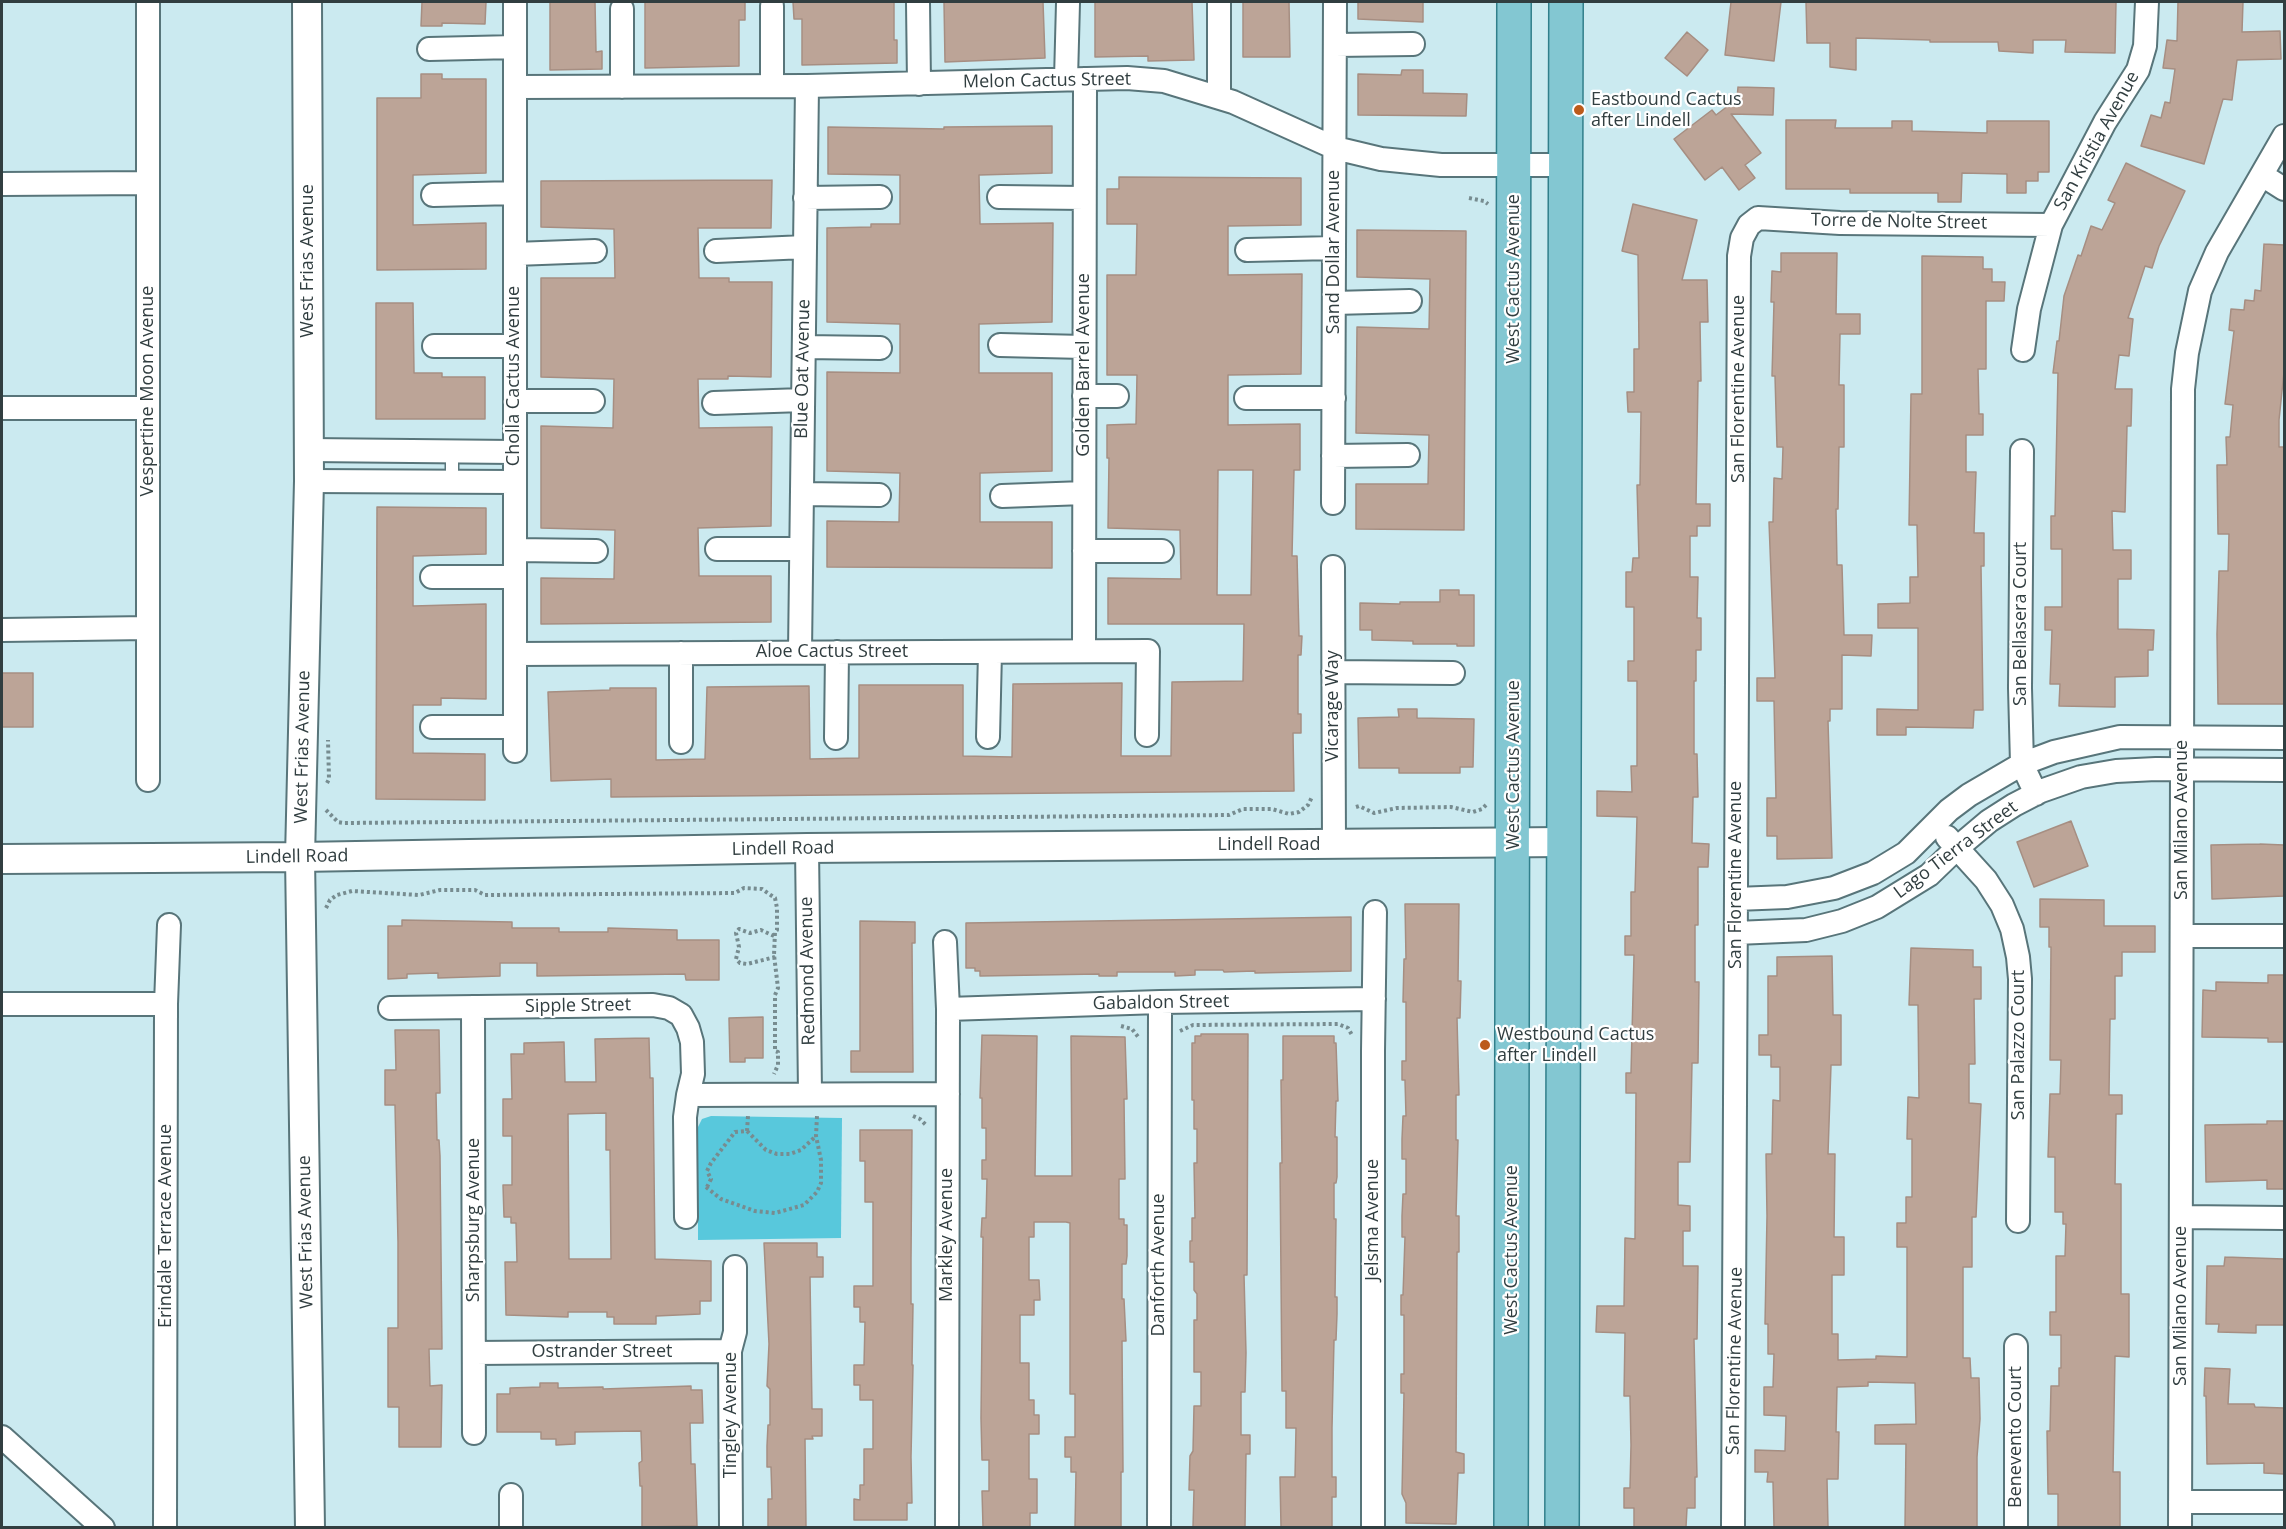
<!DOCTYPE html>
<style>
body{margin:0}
#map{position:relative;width:2286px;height:1529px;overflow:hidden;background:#cbeaf0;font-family:"Open Sans",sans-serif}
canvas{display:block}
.frame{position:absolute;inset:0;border:3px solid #313e40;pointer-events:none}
</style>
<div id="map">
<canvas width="2286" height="1529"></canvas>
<div class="frame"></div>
</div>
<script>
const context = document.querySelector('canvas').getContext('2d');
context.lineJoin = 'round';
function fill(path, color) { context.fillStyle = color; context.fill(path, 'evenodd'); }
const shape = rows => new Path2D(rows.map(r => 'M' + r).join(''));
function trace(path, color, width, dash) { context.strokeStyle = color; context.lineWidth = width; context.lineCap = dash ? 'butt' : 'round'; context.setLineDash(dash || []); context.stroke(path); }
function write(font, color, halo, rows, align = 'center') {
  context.font = font + ' "Open Sans",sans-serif'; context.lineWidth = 4.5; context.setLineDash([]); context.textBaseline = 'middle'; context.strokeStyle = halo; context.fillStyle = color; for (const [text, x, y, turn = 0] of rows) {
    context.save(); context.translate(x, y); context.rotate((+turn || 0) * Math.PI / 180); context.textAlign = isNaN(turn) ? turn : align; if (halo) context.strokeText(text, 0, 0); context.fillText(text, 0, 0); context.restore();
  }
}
const green = shape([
 [711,1116,842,1118,841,1238,698,1240,698,1127,702,1119]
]);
const building = shape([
 [422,2,486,2,485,24,442,23,442,26,421,26,422,2],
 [550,2,595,2,596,52,602,51,602,69,550,70,550,2],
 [645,2,745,2,745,20,739,20,739,66,645,68,645,2],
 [793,2,894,2,894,40,897,40,897,63,802,65,802,19,794,19,793,2],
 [944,2,1043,2,1045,58,945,62,944,2],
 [1095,2,1192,2,1194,60,1148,61,1148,56,1095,57,1095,2],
 [1243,2,1289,2,1290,57,1243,57,1243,2],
 [1358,2,1423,2,1423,22,1358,19,1358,2],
 [1731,2,1781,2,1774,61,1725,55,1731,2],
 [1806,2,2116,2,2115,53,2065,52,2066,40,2033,40,2033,53,1999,51,1998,42,1930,42,1930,40,1856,38,1856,70,1830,67,1830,43,1807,43,1806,2],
 [2178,2,2243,2,2242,32,2280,31,2281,59,2237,60,2232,100,2223,99,2204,164,2141,146,2151,115,2161,118,2165,102,2170,103,2175,69,2163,68,2167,40,2177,41,2178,2],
 [1687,32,1708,50,1687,76,1665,58,1687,32],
 [1402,70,1423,70,1423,93,1467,94,1466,116,1358,115,1358,74,1401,75,1402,70],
 [421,74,442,74,442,79,486,79,486,173,413,175,413,225,486,223,486,269,377,270,377,98,421,98,421,74],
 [1738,87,1774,88,1773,115,1731,114,1761,153,1745,165,1755,178,1739,190,1722,167,1705,180,1674,139,1712,110,1716,115,1737,99,1738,87],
 [1786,120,1836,120,1835,128,1892,128,1892,121,1912,121,1912,131,1987,133,1987,121,2049,121,2049,172,2038,172,2038,181,2026,181,2026,193,2007,193,2007,174,1962,173,1961,202,1938,202,1938,193,1850,193,1850,189,1786,189,1786,120],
 [1052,126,1052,173,979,175,980,224,1053,223,1052,322,979,324,979,373,1052,373,1052,471,980,473,980,522,1052,522,1052,568,827,567,827,521,899,522,900,473,827,471,827,372,900,373,900,324,827,322,827,228,871,227,871,224,900,224,900,175,828,174,828,127,944,129,944,127,1052,126],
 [2126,163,2185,191,2159,246,2152,268,2145,266,2128,318,2133,319,2129,356,2119,355,2115,389,2132,389,2131,426,2127,426,2125,512,2112,511,2113,550,2131,550,2131,579,2118,579,2118,629,2154,630,2153,650,2148,650,2148,676,2115,677,2115,707,2059,706,2060,684,2050,684,2052,630,2045,630,2045,607,2062,607,2062,549,2051,549,2051,516,2055,516,2058,373,2053,373,2057,341,2059,341,2064,296,2078,255,2081,256,2091,226,2102,230,2115,203,2108,200,2126,163],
 [1119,177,1301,178,1301,225,1228,226,1228,275,1302,274,1301,374,1228,375,1228,425,1300,424,1300,470,1294,470,1292,556,1297,556,1299,636,1302,636,1301,655,1298,655,1298,714,1301,714,1301,733,1293,733,1294,791,611,797,611,779,551,781,548,692,610,690,610,688,656,688,656,760,705,759,707,687,809,686,810,759,859,758,859,685,963,685,963,756,1012,757,1013,684,1122,683,1121,756,1171,756,1172,682,1243,681,1244,624,1108,624,1108,578,1181,579,1180,530,1108,528,1109,458,1107,458,1107,425,1136,424,1137,375,1107,375,1107,275,1136,275,1137,224,1107,224,1107,189,1119,189,1119,177],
 [1218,470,1253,470,1251,595,1217,595,1218,470],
 [772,180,771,228,698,228,699,278,729,278,729,282,772,282,771,377,728,376,728,379,698,379,699,428,772,427,771,526,698,528,699,576,771,576,771,622,541,624,541,578,614,579,615,530,541,528,541,426,613,428,614,379,541,377,541,278,615,278,614,229,541,227,541,181,772,180],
 [1633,204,1697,220,1682,280,1707,280,1708,322,1700,322,1701,381,1698,381,1696,504,1710,504,1710,526,1697,526,1697,536,1690,536,1690,577,1698,577,1697,618,1701,618,1701,650,1696,650,1696,681,1694,681,1694,754,1697,754,1698,797,1693,797,1692,843,1709,844,1708,867,1698,867,1698,925,1695,925,1695,982,1699,982,1698,1063,1692,1063,1690,1162,1678,1162,1678,1205,1690,1206,1690,1231,1683,1231,1683,1266,1698,1266,1697,1339,1694,1339,1697,1477,1695,1477,1695,1508,1687,1508,1686,1527,1634,1527,1634,1508,1624,1508,1624,1488,1630,1488,1631,1445,1630,1396,1624,1396,1625,1333,1596,1332,1597,1306,1624,1306,1625,1238,1635,1239,1636,1093,1626,1093,1626,1073,1631,1073,1634,955,1625,955,1625,936,1631,936,1631,892,1635,892,1637,817,1597,816,1597,791,1632,792,1631,766,1637,766,1637,681,1628,681,1628,661,1634,661,1634,607,1626,607,1626,572,1632,572,1633,558,1639,558,1637,485,1640,485,1641,412,1628,412,1627,392,1634,392,1634,349,1639,349,1638,255,1622,251,1633,204],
 [1357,230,1466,231,1464,530,1356,529,1356,484,1428,484,1429,435,1356,433,1357,327,1429,329,1430,279,1357,277,1357,230],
 [2264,244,2284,245,2284,372,2279,420,2279,447,2284,447,2284,704,2218,704,2217,634,2219,571,2228,571,2229,534,2218,534,2217,465,2227,465,2226,437,2230,437,2233,405,2225,404,2234,331,2229,330,2231,309,2244,310,2245,300,2254,301,2255,290,2261,291,2264,244],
 [1781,253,1837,253,1836,314,1860,314,1860,334,1840,334,1839,385,1844,385,1844,447,1839,447,1838,509,1836,509,1837,565,1842,565,1844,635,1872,635,1871,656,1842,655,1842,709,1830,709,1830,721,1828,721,1832,858,1777,859,1777,836,1767,836,1767,798,1776,798,1774,701,1757,701,1757,678,1775,678,1769,522,1773,522,1774,478,1782,479,1783,447,1777,447,1775,376,1772,376,1774,302,1771,302,1772,271,1781,272,1781,253],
 [1922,256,1983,257,1983,269,1992,269,1992,282,2005,282,2004,301,1986,301,1986,369,1978,369,1979,414,1983,414,1983,435,1966,435,1966,472,1976,472,1974,533,1984,533,1984,566,1981,566,1983,710,1974,710,1973,728,1906,727,1906,735,1877,735,1877,709,1918,710,1918,628,1878,628,1878,604,1910,603,1910,577,1918,577,1917,525,1909,525,1911,394,1922,394,1922,256],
 [376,303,413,303,414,373,442,373,442,377,485,377,485,419,376,419,376,303],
 [377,507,486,508,486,554,413,556,413,606,486,604,486,699,441,698,441,705,413,705,413,753,485,754,485,800,376,799,377,507],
 [1440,590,1459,590,1459,595,1474,595,1474,646,1457,646,1457,644,1413,644,1413,641,1372,640,1372,630,1360,630,1360,603,1400,604,1400,602,1440,602,1440,590],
 [2,673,33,673,33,727,2,727,2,673],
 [1398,709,1417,709,1417,718,1474,719,1473,767,1460,767,1460,773,1399,773,1399,768,1359,768,1358,718,1399,717,1398,709],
 [2071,821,2088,866,2034,887,2017,842,2071,821],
 [2260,844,2284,845,2284,896,2212,899,2211,845,2260,844],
 [2040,899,2104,900,2104,926,2155,926,2155,952,2122,952,2122,976,2115,976,2115,1019,2110,1019,2109,1095,2122,1095,2122,1114,2116,1114,2115,1184,2121,1184,2121,1294,2129,1294,2129,1357,2115,1356,2113,1472,2120,1472,2120,1527,2058,1527,2058,1494,2048,1494,2047,1431,2050,1431,2051,1386,2059,1386,2059,1368,2061,1368,2061,1335,2050,1335,2050,1312,2056,1312,2056,1256,2065,1256,2066,1224,2063,1224,2063,1212,2055,1212,2055,1157,2048,1157,2050,1094,2060,1094,2061,1060,2050,1060,2051,947,2049,947,2049,927,2040,927,2040,899],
 [1405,904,1459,904,1458,981,1461,981,1460,1018,1457,1018,1459,1095,1456,1095,1456,1140,1458,1140,1456,1216,1459,1216,1459,1252,1457,1252,1456,1452,1464,1454,1464,1473,1458,1473,1456,1524,1406,1523,1406,1503,1402,1494,1404,1393,1401,1393,1401,1374,1404,1374,1404,1315,1401,1315,1401,1295,1403,1295,1405,1237,1402,1237,1402,1216,1403,1194,1406,1194,1406,1159,1402,1159,1402,1139,1403,1116,1406,1116,1405,1080,1402,1080,1402,1061,1406,1061,1406,1002,1403,1002,1404,959,1406,959,1405,904],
 [1351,917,1351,971,1255,973,1255,971,1224,972,1223,970,1195,970,1195,975,1175,976,1175,972,1117,972,1117,976,1099,976,1099,974,980,976,980,971,975,971,975,968,966,968,966,923,1351,917],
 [402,920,512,922,512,928,559,928,559,932,608,932,608,928,677,930,677,940,719,940,719,980,686,980,685,974,537,976,537,963,500,963,500,976,438,978,438,973,407,974,407,978,388,979,388,926,402,926,402,920],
 [860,921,915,922,915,943,912,943,913,1072,851,1072,851,1051,860,1051,860,921],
 [1911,948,1973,950,1973,967,1981,967,1981,999,1974,999,1975,1064,1969,1064,1969,1103,1981,1104,1976,1217,1972,1217,1972,1267,1963,1267,1963,1358,1970,1358,1971,1378,1979,1378,1980,1419,1977,1457,1977,1527,1905,1527,1906,1444,1875,1444,1875,1425,1916,1424,1915,1383,1868,1382,1868,1386,1837,1387,1836,1432,1839,1432,1838,1479,1827,1479,1828,1527,1774,1527,1773,1482,1767,1482,1768,1472,1755,1472,1755,1450,1785,1451,1786,1416,1764,1415,1764,1387,1773,1387,1774,1354,1768,1354,1768,1324,1765,1324,1767,1216,1766,1154,1772,1154,1773,1100,1780,1101,1780,1067,1771,1067,1771,1055,1759,1055,1759,1035,1768,1035,1768,976,1777,976,1777,957,1832,956,1833,1015,1841,1015,1841,1065,1831,1065,1828,1154,1835,1154,1834,1237,1844,1237,1844,1275,1832,1275,1832,1334,1838,1334,1838,1360,1876,1359,1876,1356,1907,1357,1907,1247,1897,1247,1897,1223,1906,1223,1906,1197,1912,1197,1912,1139,1907,1139,1908,1097,1919,1098,1918,1005,1909,1005,1911,948],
 [2268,975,2284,975,2284,1042,2268,1042,2268,1038,2202,1037,2203,990,2216,991,2216,982,2268,983,2268,975],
 [763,1017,763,1058,745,1058,745,1062,730,1062,729,1018,763,1017],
 [395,1030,439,1030,440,1093,436,1093,437,1140,439,1140,440,1156,442,1349,429,1349,430,1386,442,1385,441,1447,399,1447,399,1407,388,1407,388,1328,398,1328,398,1242,395,1105,385,1105,385,1070,396,1070,395,1030],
 [1201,1034,1248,1034,1247,1275,1244,1275,1246,1353,1245,1392,1241,1392,1241,1435,1250,1435,1250,1454,1246,1454,1245,1527,1193,1527,1194,1490,1189,1490,1190,1456,1193,1451,1194,1406,1201,1406,1201,1372,1194,1372,1194,1320,1197,1320,1197,1294,1194,1290,1194,1262,1190,1262,1190,1241,1192,1241,1192,1218,1195,1218,1194,1163,1197,1163,1197,1129,1194,1129,1194,1100,1192,1100,1192,1043,1195,1043,1195,1036,1201,1036,1201,1034],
 [982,1035,1037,1036,1035,1176,1072,1176,1071,1036,1125,1037,1127,1099,1124,1099,1125,1179,1119,1179,1119,1219,1124,1219,1124,1225,1127,1225,1127,1256,1126,1264,1122,1264,1122,1299,1124,1299,1126,1341,1122,1341,1123,1472,1121,1472,1121,1527,1075,1527,1076,1472,1071,1472,1071,1457,1065,1457,1065,1437,1075,1437,1075,1394,1070,1394,1070,1223,1066,1222,1034,1222,1034,1237,1029,1237,1029,1280,1039,1280,1040,1300,1034,1300,1034,1315,1020,1315,1020,1363,1029,1363,1029,1400,1034,1400,1034,1415,1039,1415,1039,1434,1029,1434,1029,1479,1037,1479,1037,1513,1030,1513,1030,1527,983,1527,982,1491,989,1491,989,1460,982,1460,981,1418,983,1237,981,1237,982,1218,986,1218,987,1179,982,1179,982,1160,986,1160,986,1128,982,1128,982,1098,980,1098,982,1035],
 [1283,1036,1334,1036,1334,1043,1336,1043,1338,1101,1336,1101,1335,1137,1337,1137,1337,1177,1336,1183,1334,1183,1334,1219,1336,1219,1335,1297,1337,1297,1337,1314,1336,1340,1334,1340,1332,1428,1332,1477,1336,1477,1336,1497,1332,1497,1332,1527,1281,1527,1280,1477,1295,1477,1296,1428,1286,1428,1286,1391,1282,1391,1280,1163,1282,1163,1281,1080,1283,1080,1283,1036],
 [649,1038,650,1078,653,1078,655,1259,711,1261,711,1301,700,1301,700,1314,656,1316,656,1324,614,1324,614,1317,607,1317,607,1312,568,1312,568,1317,506,1315,505,1262,517,1262,516,1223,511,1223,511,1217,504,1217,503,1185,512,1185,512,1136,503,1136,503,1099,512,1099,511,1054,524,1054,524,1043,564,1042,565,1082,596,1082,595,1039,649,1038],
 [606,1113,606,1150,610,1150,611,1259,569,1259,568,1114,606,1113],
 [2267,1121,2284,1121,2284,1189,2267,1189,2267,1180,2206,1182,2205,1125,2267,1124,2267,1121],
 [860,1130,912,1130,911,1259,911,1304,913,1304,912,1365,913,1365,911,1457,912,1503,907,1503,907,1520,854,1520,854,1499,860,1500,860,1485,864,1485,864,1449,873,1449,873,1400,860,1400,860,1385,854,1385,854,1365,864,1365,865,1322,860,1322,860,1307,854,1307,854,1286,873,1286,873,1202,865,1202,865,1161,860,1161,860,1130],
 [764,1243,817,1243,817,1257,823,1257,823,1277,810,1277,812,1409,822,1409,822,1436,812,1436,813,1439,805,1439,806,1527,768,1527,768,1499,772,1499,771,1467,767,1467,767,1446,768,1425,770,1425,770,1389,767,1386,769,1344,764,1243],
 [2225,1257,2284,1259,2284,1325,2256,1325,2256,1333,2218,1332,2219,1324,2206,1324,2207,1266,2224,1266,2225,1257],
 [2205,1368,2230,1369,2228,1404,2254,1404,2255,1407,2284,1408,2284,1474,2264,1473,2264,1463,2207,1464,2206,1396,2204,1396,2205,1368],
 [540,1383,558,1383,558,1388,603,1387,603,1389,691,1386,691,1390,702,1390,703,1423,690,1423,691,1464,695,1464,697,1526,642,1527,642,1486,640,1486,639,1463,642,1461,641,1431,575,1432,575,1444,556,1445,556,1439,541,1439,541,1432,497,1432,497,1394,510,1394,510,1388,540,1387,540,1383]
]);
const path = shape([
 [1469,198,1484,201,1488,204],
 [327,783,329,779,328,740],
 [1356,807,1359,806,1374,813,1397,808,1451,807,1473,812,1482,809,1487,804],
 [326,810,338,822,344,823,1229,815,1243,809,1272,809,1289,814,1299,812,1308,805,1312,797],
 [326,908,330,900,337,895,352,891,419,895,440,890,475,890,485,895,735,893,744,888,762,889,775,898,777,908,777,930,775,932,774,955,778,988,775,995,775,1051,778,1052,778,1065,774,1074],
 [774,936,761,930,750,933,739,929,736,933,739,947,736,959,740,963,747,964,775,957],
 [1121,1026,1132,1029,1139,1038],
 [1180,1031,1193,1025,1338,1024,1348,1028,1352,1035],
 [913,1116,920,1119,926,1125],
 [747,1131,766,1150,777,1154,790,1154,801,1150,816,1136],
 [706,1187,721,1199,755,1211,775,1213,804,1205,817,1192,821,1183,821,1160,816,1136,817,1116],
 [707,1187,711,1179,707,1171,711,1163,735,1132,747,1131,748,1116,750,1116]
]);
const service = shape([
 [452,451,452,481]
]);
const minor = shape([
 [148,2,148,780],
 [515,2,515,751],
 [918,3,919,84],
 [1219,3,1219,97],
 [772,6,772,86],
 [622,9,622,87],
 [1335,45,1413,44],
 [429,49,515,47],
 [1066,79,1068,3],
 [515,87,807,86,1127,78,1164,81,1233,102,1335,148,1381,159,1441,165,1565,165],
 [2262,175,2284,189],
 [2,184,148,183],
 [433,195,515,193],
 [999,197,1084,198],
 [805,198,880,197],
 [1247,250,1334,248],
 [716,251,805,247],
 [515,254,595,251],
 [1334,303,1410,301],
 [1000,345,1084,347],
 [434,346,515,346],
 [804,347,880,348],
 [2023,350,2029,309,2051,225,2105,122,2138,70,2145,46,2147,2],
 [1084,396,1117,396],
 [1246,398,1334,398],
 [515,401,593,401],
 [714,403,803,400],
 [2,408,148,408],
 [309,450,514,452],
 [2022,451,2020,688,2022,764,2036,794],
 [1333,456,1408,455],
 [309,481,514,482],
 [802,494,879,495],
 [1002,496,1084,493],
 [1333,503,1335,2],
 [717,549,801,549],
 [515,550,596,551],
 [1084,551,1162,551],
 [1333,567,1334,845],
 [432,577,515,577],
 [2,630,148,628],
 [1084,651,1085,79],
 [800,652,807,86],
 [681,653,681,742],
 [515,654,1148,651,1147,735],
 [1333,672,1453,673],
 [432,727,515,727],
 [988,737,990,652],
 [836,738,837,652],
 [1947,837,1986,880,2002,905,2012,929,2018,957,2020,979,2018,1221],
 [807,848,810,1093],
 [1736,899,1787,897,1834,888,1873,873,1906,853,1949,810,1969,795,2022,764,2054,752,2120,737,2284,738],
 [1736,933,1806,930,1842,921,1877,907,1929,875,1957,848,1989,821,2014,805,2041,791,2081,777,2116,771,2156,769,2284,770],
 [2182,936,2284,936],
 [945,942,948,1009,947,1528],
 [2,1004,166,1004],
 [473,1007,474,1433],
 [390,1008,653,1005,669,1008,681,1015,688,1028,692,1042,693,1074,688,1095,948,1094],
 [948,1009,1160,1002,1374,999],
 [686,1217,685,1117,688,1095],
 [2181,1217,2284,1218],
 [2016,1346,2016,1528],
 [474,1353,730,1351],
 [2,1437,103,1528],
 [511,1495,511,1528],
 [2180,1502,2284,1502],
 [165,1528,166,1004,169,925],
 [731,1528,730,1351,735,1332,735,1267],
 [1159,1528,1160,1002],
 [1373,1528,1373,1051,1375,912],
 [1733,1528,1739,256,1742,238,1749,225,1758,218,1840,223,2051,225],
 [2180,1528,2183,389,2187,353,2200,291,2217,252,2284,136]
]);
const tertiary = shape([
 [307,2,309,481,300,857,310,1528],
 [2,859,300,857,807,848,1564,842]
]);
const primary = shape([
 [1511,1528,1514,2],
 [1562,1528,1566,2]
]);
const markers = [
 [1579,110,6,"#bc5b1b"],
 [1485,1045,6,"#bc5b1b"]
];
const streetNames = [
 ["Melon Cactus Street",1047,81,-1],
 ["San Kristia Avenue",2097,141,-61],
 ["Torre de Nolte Street",1899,222,1],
 ["Sand Dollar Avenue",1334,252,-90],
 ["West Frias Avenue",308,261,-90],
 ["West Cactus Avenue",1514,279,-90],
 ["Golden Barrel Avenue",1084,365,-90],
 ["Blue Oat Avenue",803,369,-89],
 ["Cholla Cactus Avenue",514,376,-90],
 ["San Florentine Avenue",1739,389,-90],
 ["Vespertine Moon Avenue",148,391,-90],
 ["San Bellasera Court",2021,624,-90],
 ["Aloe Cactus Street",832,652],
 ["Vicarage Way",1333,706,-90],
 ["West Frias Avenue",303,747,-89],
 ["West Cactus Avenue",1514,765,-90],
 ["San Milano Avenue",2182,820,-90],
 ["Lindell Road",1269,845],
 ["Lindell Road",783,849,-1],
 ["Lago Tierra Street",1956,850,-37],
 ["Lindell Road",297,857,-1],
 ["San Florentine Avenue",1736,875,-90],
 ["Redmond Avenue",808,971,-91],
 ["Gabaldon Street",1161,1003,-1],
 ["Sipple Street",578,1006,-1],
 ["San Palazzo Court",2019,1045,-90],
 ["Sharpsburg Avenue",474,1220,-90],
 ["Jelsma Avenue",1373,1220,-90],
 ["Erindale Terrace Avenue",166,1226,-90],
 ["West Frias Avenue",306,1232,-91],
 ["Markley Avenue",947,1235,-90],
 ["West Cactus Avenue",1512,1250,-90],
 ["Danforth Avenue",1159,1265,-90],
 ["San Milano Avenue",2181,1306,-90],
 ["Ostrander Street",602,1352],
 ["San Florentine Avenue",1735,1361,-89],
 ["Tingley Avenue",731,1415,-90],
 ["Benevento Court",2016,1437,-90]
];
const poiNames = [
 ["Eastbound Cactus",1591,100],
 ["after Lindell",1591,121],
 ["Westbound Cactus",1497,1035],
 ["after Lindell",1497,1056]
];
fill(green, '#58c8dc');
fill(building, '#bca497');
trace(building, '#a68e82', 1.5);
trace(service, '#58757a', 15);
trace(minor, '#58757a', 26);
trace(tertiary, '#58757a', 32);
trace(primary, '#317f8b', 36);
trace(path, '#778c90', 4, [3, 3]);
trace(service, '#fff', 12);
trace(minor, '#fff', 22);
trace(tertiary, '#fff', 28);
trace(primary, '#83c7d2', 33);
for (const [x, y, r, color] of markers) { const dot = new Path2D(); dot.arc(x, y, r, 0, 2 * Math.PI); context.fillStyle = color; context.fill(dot); trace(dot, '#fff', 2); }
write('18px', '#313e40', '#fff', streetNames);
write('18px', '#313e40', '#fff', poiNames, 'left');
</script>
